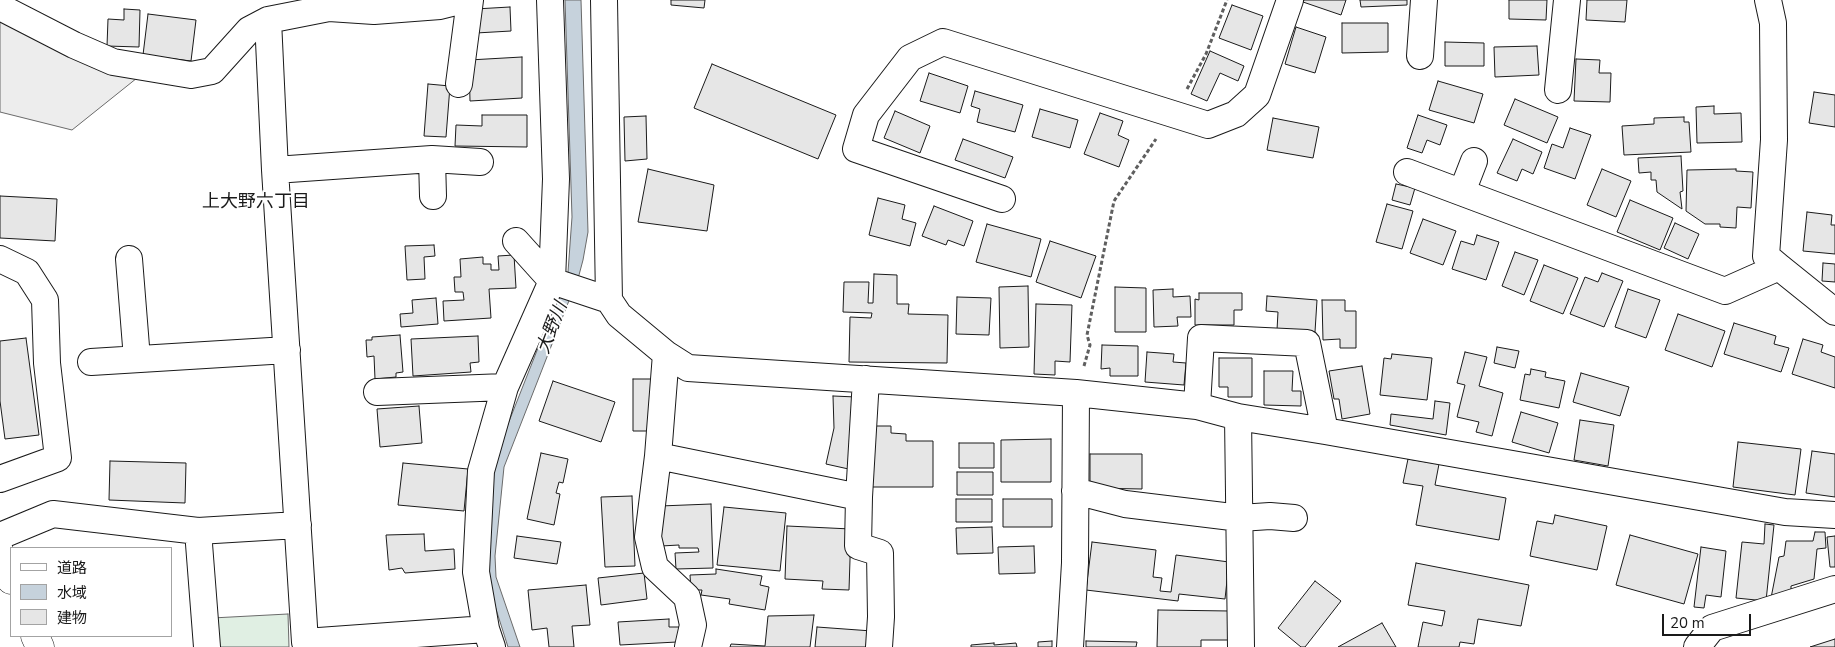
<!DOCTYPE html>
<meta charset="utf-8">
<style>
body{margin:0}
#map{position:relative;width:1835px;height:647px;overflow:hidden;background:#fff;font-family:"Nunito Sans","Noto Sans JP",sans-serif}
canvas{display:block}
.legend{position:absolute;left:10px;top:547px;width:162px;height:90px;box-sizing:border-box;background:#fff;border:1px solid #a3a3a3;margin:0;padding:6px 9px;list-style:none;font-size:15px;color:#1a1a1a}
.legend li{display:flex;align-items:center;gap:10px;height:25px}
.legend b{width:25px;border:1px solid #a3a3a3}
.scale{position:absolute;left:1662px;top:614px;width:89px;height:22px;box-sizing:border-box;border:2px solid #1a1a1a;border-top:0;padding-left:6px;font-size:15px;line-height:18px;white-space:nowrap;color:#1a1a1a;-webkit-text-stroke:4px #fff;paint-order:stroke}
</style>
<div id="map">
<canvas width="1835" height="647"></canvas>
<ul class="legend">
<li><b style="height:6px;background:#fff"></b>道路</li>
<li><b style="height:14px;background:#c6d2dc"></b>水域</li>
<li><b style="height:14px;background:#e6e6e6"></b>建物</li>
</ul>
<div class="scale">20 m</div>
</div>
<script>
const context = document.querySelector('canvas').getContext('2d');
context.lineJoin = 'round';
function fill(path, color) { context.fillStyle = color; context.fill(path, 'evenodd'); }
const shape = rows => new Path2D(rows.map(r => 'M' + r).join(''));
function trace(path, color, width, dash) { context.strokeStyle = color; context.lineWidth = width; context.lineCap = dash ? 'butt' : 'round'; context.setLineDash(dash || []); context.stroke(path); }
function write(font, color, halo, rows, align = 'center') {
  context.font = font + ' "Nunito Sans","Noto Sans JP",sans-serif'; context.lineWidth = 4; context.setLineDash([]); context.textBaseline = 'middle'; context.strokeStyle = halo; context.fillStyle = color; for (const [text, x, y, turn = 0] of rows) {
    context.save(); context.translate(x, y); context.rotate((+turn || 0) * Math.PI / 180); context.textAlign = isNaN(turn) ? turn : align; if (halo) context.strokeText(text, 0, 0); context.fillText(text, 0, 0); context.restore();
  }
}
const green = shape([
 [288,614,289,647,213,647,212,618,288,614]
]);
const parking = shape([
 [0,13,142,74,72,130,0,112,0,13]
]);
const water = shape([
 [565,0,581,0,588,232,583,260,579,275,504,467,495,556,496,577,520,647,508,647,495,606,483,556,493,462,568,272,572,217,565,0]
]);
const building = shape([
 [671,0,705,0,704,8,671,5,671,0],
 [1304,0,1346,0,1341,15,1303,2,1304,0],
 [1360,0,1407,0,1407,5,1361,7,1360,0],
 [1509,0,1547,0,1546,20,1509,19,1509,0],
 [1587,0,1627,0,1625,22,1586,20,1587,0],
 [1232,5,1263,16,1251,50,1219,38,1232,5],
 [510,7,511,31,476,33,475,9,510,7],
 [124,9,140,10,139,47,107,46,108,19,124,20,124,9],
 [148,14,196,20,191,61,143,55,148,14],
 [1342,23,1388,23,1388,52,1342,53,1342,23],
 [1296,27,1326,37,1315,73,1285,64,1296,27],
 [1445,42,1484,43,1484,66,1445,66,1445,42],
 [1537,46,1539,75,1495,77,1494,47,1537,46],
 [1210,51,1244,66,1238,81,1220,73,1207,101,1191,94,1210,51],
 [522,57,522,98,470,101,469,60,522,57],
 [1576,59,1600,60,1599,73,1611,73,1610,102,1574,101,1576,59],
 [712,64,836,115,818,159,694,108,712,64],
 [929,73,968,86,960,113,920,101,929,73],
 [1438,81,1483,94,1474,123,1429,110,1438,81],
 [428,84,450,86,446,137,424,136,428,84],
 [975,91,1023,105,1015,132,977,122,980,109,971,106,975,91],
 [1814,92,1835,95,1835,127,1809,123,1814,92],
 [1515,99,1558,117,1547,143,1504,125,1515,99],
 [1714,106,1714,114,1741,113,1742,142,1697,143,1696,107,1714,106],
 [1040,109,1078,120,1070,148,1032,137,1040,109],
 [895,111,930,126,920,153,884,138,895,111],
 [1100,113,1123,121,1118,135,1129,140,1119,167,1084,154,1100,113],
 [482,115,527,115,527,147,455,146,456,125,482,126,482,115],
 [1418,115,1447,125,1440,145,1427,140,1422,153,1407,148,1418,115],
 [646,116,647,159,625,161,624,117,646,116],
 [1684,117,1684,122,1689,122,1691,152,1624,155,1622,126,1654,124,1654,118,1684,117],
 [1273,118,1319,127,1313,158,1267,150,1273,118],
 [1570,128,1591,135,1575,179,1544,168,1552,144,1563,148,1570,128],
 [963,139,1013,157,1005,178,955,160,963,139],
 [1513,139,1542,152,1533,174,1522,169,1517,181,1497,173,1513,139],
 [1681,156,1683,191,1680,192,1682,209,1657,192,1656,180,1651,180,1651,172,1639,173,1638,158,1681,156],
 [648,169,714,185,707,231,638,222,648,169],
 [1602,169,1631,181,1616,217,1587,205,1602,169],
 [1736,169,1736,171,1753,172,1751,208,1737,207,1736,228,1720,227,1720,224,1705,224,1686,211,1687,170,1736,169],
 [1396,184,1415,188,1410,205,1392,200,1396,184],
 [0,196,57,199,55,241,0,238,0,196],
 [878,198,905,205,902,219,916,223,910,246,869,235,878,198],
 [1630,200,1673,218,1660,250,1617,232,1630,200],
 [1387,204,1413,211,1402,249,1376,242,1387,204],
 [934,206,973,221,964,246,948,240,946,245,922,236,934,206],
 [1807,212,1832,215,1831,225,1835,225,1835,254,1803,251,1807,212],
 [1423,219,1456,231,1443,265,1410,253,1423,219],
 [1675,223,1699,234,1688,259,1664,248,1675,223],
 [987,224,1041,239,1031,277,976,262,987,224],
 [1477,235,1499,242,1486,280,1452,269,1461,241,1474,245,1477,235],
 [1050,241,1096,256,1081,298,1036,282,1050,241],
 [434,245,435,256,424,257,425,279,407,280,405,246,434,245],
 [1515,252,1538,260,1524,295,1502,286,1515,252],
 [514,255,516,288,489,289,491,318,444,321,443,301,464,300,463,292,455,292,454,277,461,277,460,259,483,257,483,264,491,264,491,270,499,270,498,256,514,255],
 [1823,263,1835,264,1835,282,1822,281,1823,263],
 [1544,265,1578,278,1563,314,1530,301,1544,265],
 [1602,273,1623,281,1604,327,1570,314,1585,277,1598,282,1602,273],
 [874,274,897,275,897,304,909,304,908,314,948,315,947,363,849,362,850,317,871,318,872,313,843,312,844,282,869,282,868,303,873,303,874,274],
 [1028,286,1029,347,1000,348,999,287,1028,286],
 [1115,287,1146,288,1146,332,1115,332,1115,287],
 [1173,289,1173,297,1190,296,1191,317,1177,317,1178,326,1154,327,1153,290,1173,289],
 [1628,289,1660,300,1646,338,1615,327,1628,289],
 [1199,293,1242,293,1242,310,1234,310,1234,325,1195,325,1195,299,1199,300,1199,293],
 [1267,296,1317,300,1315,332,1277,330,1278,312,1266,311,1267,296],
 [957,297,991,298,989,335,956,334,957,297],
 [436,298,438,324,401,327,400,314,413,313,412,300,436,298],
 [1322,300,1345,300,1345,311,1356,311,1356,348,1340,348,1340,339,1323,340,1322,300],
 [1036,304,1072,305,1070,362,1055,361,1055,375,1034,374,1036,304],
 [1678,314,1725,331,1712,367,1665,350,1678,314],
 [1734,323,1776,336,1774,344,1789,348,1781,372,1724,354,1734,323],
 [400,335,403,372,396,373,396,377,375,379,374,356,367,357,366,340,372,340,372,337,400,335],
 [478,336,479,362,470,363,471,372,413,376,411,339,478,336],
 [26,338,39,435,5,439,0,401,0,341,26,338],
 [1803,339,1823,345,1821,352,1835,357,1835,388,1792,374,1803,339],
 [1102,345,1138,346,1138,376,1110,376,1110,368,1101,369,1102,345],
 [1497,347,1519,351,1515,368,1494,363,1497,347],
 [1147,352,1174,354,1173,362,1186,363,1184,385,1145,382,1147,352],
 [1465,352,1487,357,1479,386,1503,393,1492,436,1476,432,1479,422,1457,417,1465,385,1457,383,1465,352],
 [1392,354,1432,358,1427,400,1380,395,1384,358,1391,359,1392,354],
 [1219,358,1252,358,1252,397,1228,397,1228,387,1219,387,1219,358],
 [1362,366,1370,414,1342,419,1339,399,1334,399,1329,371,1362,366],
 [1531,369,1546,372,1545,377,1565,381,1559,408,1520,400,1525,374,1530,375,1531,369],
 [1264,371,1293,371,1292,391,1301,391,1301,406,1264,405,1264,371],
 [1581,373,1629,387,1620,416,1573,402,1581,373],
 [633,379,651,379,651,431,633,431,633,379],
 [553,381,615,402,601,442,539,421,553,381],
 [833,396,856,397,853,470,826,464,834,428,833,396],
 [1435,401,1450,403,1446,435,1390,425,1391,414,1433,419,1435,401],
 [419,406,422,443,380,447,377,409,419,406],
 [1521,412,1558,423,1549,453,1512,442,1521,412],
 [1580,420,1614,425,1608,466,1574,460,1580,420],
 [869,426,891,426,891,433,906,434,906,441,933,441,933,487,869,487,869,426],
 [1051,439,1051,482,1001,482,1001,440,1051,439],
 [1738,442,1801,449,1795,495,1733,487,1738,442],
 [959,443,994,443,994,468,959,468,959,443],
 [1812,451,1835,454,1835,497,1806,493,1812,451],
 [541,453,568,459,563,483,559,482,556,493,560,494,554,525,527,519,541,453],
 [1090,454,1142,454,1142,489,1090,488,1090,454],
 [1408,459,1439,464,1435,485,1506,498,1499,540,1416,525,1423,486,1403,483,1408,459],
 [110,461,186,463,185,503,109,500,110,461],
 [403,463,468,469,464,511,398,505,403,463],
 [957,472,993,472,993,495,957,495,957,472],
 [632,496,635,566,605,567,601,497,632,496],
 [956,499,992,499,992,522,956,522,956,499],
 [1003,499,1052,499,1052,527,1003,527,1003,499],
 [711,504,713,568,676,569,675,553,699,552,698,548,679,548,679,545,661,546,660,506,711,504],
 [724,507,786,513,780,571,717,565,724,507],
 [1555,515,1607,526,1597,570,1530,556,1537,521,1553,524,1555,515],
 [1765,524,1774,525,1766,601,1736,598,1742,542,1764,544,1765,524],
 [787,526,851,529,849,590,822,589,823,581,785,579,787,526],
 [992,527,993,553,957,554,956,528,992,527],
 [1815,532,1825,532,1826,548,1817,549,1814,579,1791,586,1791,595,1771,598,1779,557,1784,556,1786,541,1813,541,1815,532],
 [424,534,425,551,454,549,455,569,405,573,402,568,389,570,386,535,424,534],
 [1630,535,1698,554,1684,604,1616,585,1630,535],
 [517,536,561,542,557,564,514,558,517,536],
 [1835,536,1835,567,1830,567,1827,537,1835,536],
 [1092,542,1156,550,1153,577,1162,578,1160,591,1171,592,1176,555,1229,562,1225,599,1179,594,1178,601,1086,590,1092,542],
 [1034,546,1035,573,999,574,998,547,1034,546],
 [1701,547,1726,551,1721,597,1706,595,1704,608,1694,607,1701,547],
 [1416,563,1529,585,1521,626,1478,619,1474,644,1460,642,1459,647,1418,647,1423,622,1442,626,1445,611,1408,605,1416,563],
 [716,569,762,576,760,585,769,587,765,610,729,604,730,599,701,595,702,590,691,590,690,575,716,574,716,569],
 [644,573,647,599,601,605,598,578,644,573],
 [1315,581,1341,601,1305,647,1301,647,1278,628,1315,581],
 [586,585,590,625,572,626,574,647,549,647,547,628,532,630,528,590,586,585],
 [1158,610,1230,611,1230,640,1201,640,1201,647,1157,647,1158,610],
 [814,615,810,647,730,647,731,644,765,646,768,616,814,615],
 [669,619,669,627,682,627,677,642,620,645,618,622,669,619],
 [1382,623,1396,647,1338,647,1382,623],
 [817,627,872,631,871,647,815,647,817,627],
 [1835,639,1835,647,1810,647,1835,639],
 [1052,641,1052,647,1038,647,1038,642,1052,641],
 [1086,641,1137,642,1136,647,1086,647,1086,641],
 [994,643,994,645,1016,643,1017,647,971,647,971,645,994,643]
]);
const path = shape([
 [1187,89,1206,54,1227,0],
 [1084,366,1090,345,1087,335,1114,201,1156,139]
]);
const minor = shape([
 [604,0,609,300,619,315,666,354,688,368,1076,393,1197,406,1238,417,1325,431,1785,512,1835,515],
 [1768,0,1773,23,1774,140,1766,256,1779,267],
 [0,7,74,45,113,62,191,75,212,71,249,30,268,20,329,8,374,11,440,6,464,0],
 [268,20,275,170,305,642,486,629],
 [1420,56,1424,0],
 [459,84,470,0],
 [1558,90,1567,0],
 [432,159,433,196],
 [275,170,432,159,480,162],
 [1407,172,1725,291,1779,267,1835,312],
 [1462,192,1474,161],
 [1002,199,856,149,866,115,910,58,943,42,1208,125,1236,114,1257,95,1290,0],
 [516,241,552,281,609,300],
 [0,259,27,272,45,300,47,363,58,458,0,479],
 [129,259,137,359],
 [666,354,658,456,648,537,655,567,687,597,693,625,688,647],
 [91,362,287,350],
 [866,379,859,497,858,546,880,553,881,617,879,647],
 [377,392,505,387],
 [1197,406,1201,338,1307,343,1325,431],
 [1238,417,1241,647],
 [658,456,859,497],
 [1075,491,1125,504,1240,518,1270,516,1294,518],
 [198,531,207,647],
 [0,536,53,514,198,531,298,525],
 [492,647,486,629,476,572,481,471,505,387,552,281,556,179,550,0],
 [1070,647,1075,563,1076,393],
 [1697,647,1712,628,1835,589]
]);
const tertiary = shape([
 [0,553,11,580],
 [35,636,40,647]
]);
const neighbourhoodNames = [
 ["上大野六丁目",256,203]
];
const waterNames = [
 ["大野川",553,328,-69]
];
fill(green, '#e0efe3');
trace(green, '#6a6a6a', 1);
fill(parking, '#ededed');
trace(parking, '#6a6a6a', 1);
fill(water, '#c6d2dc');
trace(water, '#6a6a6a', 1);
fill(building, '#e6e6e6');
trace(building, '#1a1a1a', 1);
trace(minor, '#1a1a1a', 28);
trace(tertiary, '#1a1a1a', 29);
trace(path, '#5f5f5f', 3, [4, 2.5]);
trace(minor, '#fff', 26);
trace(tertiary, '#fff', 28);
write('18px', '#1a1a1a', '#fff', neighbourhoodNames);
write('italic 18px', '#1a1a1a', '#fff', waterNames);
</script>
